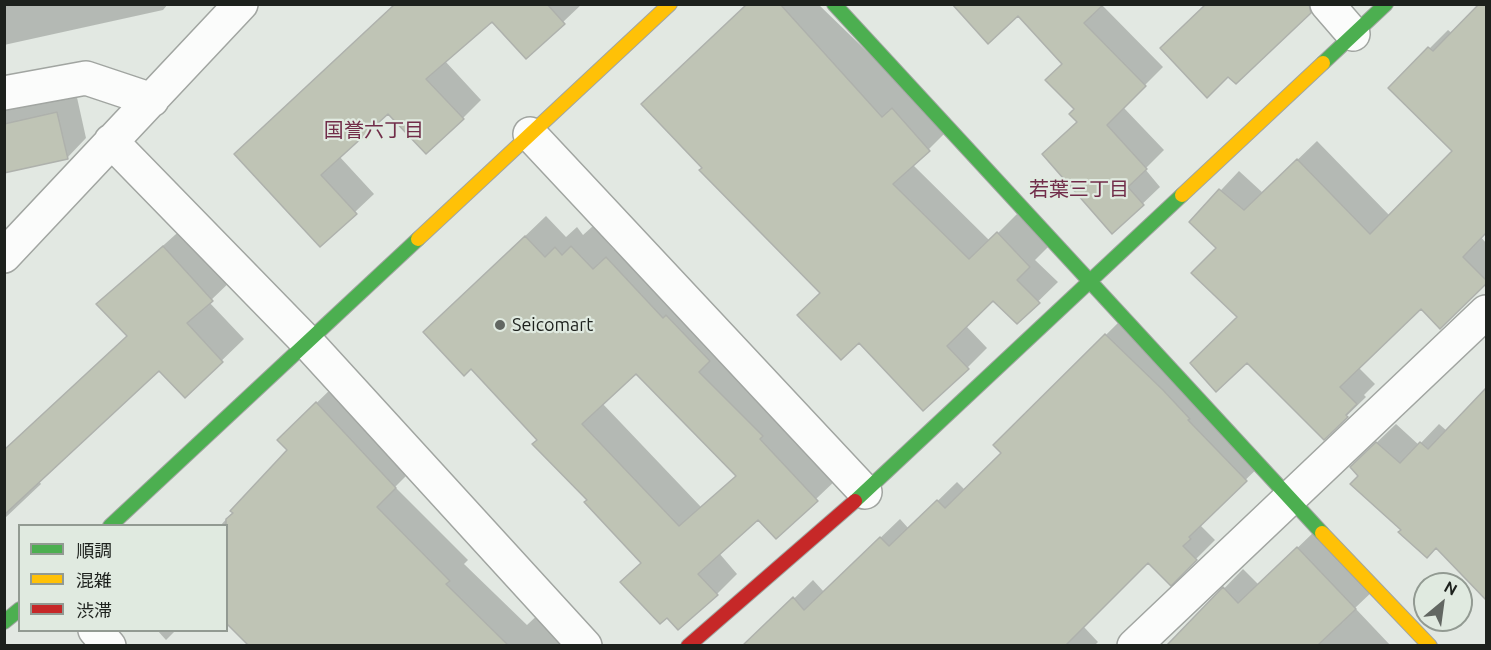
<!DOCTYPE html>
<meta charset="utf-8">
<style>
body{margin:0}
#map{position:relative;width:1491px;height:650px;overflow:hidden;background:#e2e8e2;font-family:Ubuntu,"Noto Sans JP",sans-serif}
canvas{display:block}
.frame{position:absolute;inset:0;border:6px solid #1d211d;pointer-events:none}
.legend{position:absolute;left:18px;top:524px;width:210px;height:108px;box-sizing:border-box;background:#e0eae0;border:2px solid #929a92;margin:0;padding:8px 10px;list-style:none;font-size:18px;color:#1d211d}
.legend li{display:flex;align-items:center;gap:12px;height:30px}
.legend b{width:30px;border:2px solid #929a92}
.north{position:absolute;left:1413px;top:572px;width:60px;height:60px;box-sizing:border-box;background:#e0eae0;border:2px solid #929a92;border-radius:50%;rotate:29deg;font-size:16px;font-weight:700;line-height:24px;text-align:center;color:#1d211d}
.north::after{content:'';display:block;margin:auto;width:21px;height:27px;background:#626762;clip-path:polygon(50% 0,100% 100%,50% 72%,0 100%)}
</style>
<div id="map">
<canvas width="1491" height="650"></canvas>
<div class="frame"></div>
<ul class="legend">
<li><b style="height:8px;background:#4caf50"></b>順調</li>
<li><b style="height:8px;background:#ffc107"></b>混雑</li>
<li><b style="height:8px;background:#c62828"></b>渋滞</li>
</ul>
<div class="north">N</div>
</div>
<script>
const context = document.querySelector('canvas').getContext('2d');
context.lineJoin = 'round';
function fill(path, color) { context.fillStyle = color; context.fill(path, 'evenodd'); }
const shape = rows => new Path2D(rows.map(r => 'M' + r).join(''));
function trace(path, color, width, dash) { context.strokeStyle = color; context.lineWidth = width; context.lineCap = dash ? 'butt' : 'round'; context.setLineDash(dash || []); context.stroke(path); }
function write(font, color, halo, rows, align = 'center') {
  context.font = font + ' Ubuntu,"Noto Sans JP",sans-serif'; context.lineWidth = 4.5; context.setLineDash([]); context.textBaseline = 'middle'; context.strokeStyle = halo; context.fillStyle = color; for (const [text, x, y, turn = 0] of rows) {
    context.save(); context.translate(x, y); context.rotate((+turn || 0) * Math.PI / 180); context.textAlign = isNaN(turn) ? turn : align; if (halo) context.strokeText(text, 0, 0); context.fillText(text, 0, 0); context.restore();
  }
}
const shadow = shape([
 [4,4,168,4,163,10,4,45],
 [398,4,582,4,526,57,492,20,445,61,481,100,463,118,388,112,339,156,374,194,320,245,236,154],
 [747,4,818,4,948,130,913,165,990,241,1017,214,1049,246,1035,260,1058,282,1017,322,993,299,966,326,987,348,967,368,822,293,756,227,643,104],
 [954,4,1101,4,1163,67,1123,107,1164,150,1145,169,1160,187,1113,232,1078,121,1064,63,1018,14],
 [1482,4,1486,4,1486,231,1481,237,1486,243,1486,282,1440,327,1421,307,1358,367,1375,384,1364,395,1366,397,1324,438,1239,317,1218,248,1191,222,1239,171,1263,193,1317,141,1390,216,1454,151,1390,88,1448,30,1453,34],
 [76,93,86,138,67,158,4,171,4,109],
 [546,216,566,237,577,227,583,235,593,226,614,250,627,237,837,479,776,537,758,518,719,553,737,574,717,594,667,616,622,582,642,562,539,440,446,312],
 [636,372,737,475,701,507,602,403],
 [185,226,234,278,209,302,244,339,185,396,160,369,39,481,41,484,4,519,4,450,128,336,98,304],
 [1125,316,1265,461,1207,517,1201,526,1215,540,1196,559,1148,561,1083,626,1098,642,1094,646,771,646,759,633,813,580,824,592,900,519,909,529,957,482,965,490,1003,453,995,445],
 [336,384,414,468,395,487,468,560,464,564,527,625,544,609,575,646,249,646,226,622,226,526,220,526,289,450,299,420],
 [1486,390,1486,598,1437,546,1403,530,1360,476,1371,448,1396,424,1419,445,1439,424,1447,431],
 [1317,529,1375,589,1355,608,1391,646,1193,646,1181,633,1243,569,1259,585],
 [157,630,176,630,166,640]
]);
const building = shape([
 [395,4,547,4,565,24,526,59,492,22,426,79,464,119,426,154,388,114,321,175,357,214,320,247,234,154,395,4],
 [747,4,780,4,882,117,892,108,930,151,893,184,969,259,997,232,1030,267,1017,280,1040,303,1017,324,993,301,947,346,969,369,923,411,859,343,841,360,797,315,820,293,699,170,702,168,641,104,747,4],
 [952,4,1104,4,1084,23,1146,86,1107,125,1147,169,1128,187,1144,205,1112,234,1042,154,1077,122,1069,114,1074,109,1045,80,1062,64,1018,16,988,44,952,4],
 [1206,4,1309,4,1311,13,1236,84,1228,77,1207,98,1160,48,1206,4],
 [1479,4,1486,4,1486,233,1463,257,1486,280,1486,284,1440,329,1421,309,1340,387,1357,404,1346,415,1348,417,1324,440,1247,363,1216,392,1190,363,1237,317,1191,273,1216,248,1189,222,1219,189,1244,210,1297,159,1370,234,1452,151,1388,88,1428,47,1433,51,1479,4],
 [57,112,68,159,4,173,4,124,57,112],
 [525,236,545,257,555,247,562,255,571,246,593,269,606,257,663,318,666,315,710,361,699,372,763,436,760,439,818,501,776,539,758,520,698,574,718,595,678,630,667,618,660,624,620,582,641,563,584,502,587,500,532,444,537,440,471,369,464,376,423,332,525,236],
 [636,374,736,476,679,526,582,424,636,374],
 [163,246,213,301,187,323,223,362,185,398,159,371,4,515,4,450,127,336,96,304,163,246],
 [1105,334,1163,390,1190,419,1188,420,1247,481,1189,537,1191,539,1183,546,1197,560,1171,586,1148,563,1066,645,743,645,793,597,804,610,880,537,889,546,937,500,945,508,1001,453,993,445,1105,334],
 [1486,388,1486,600,1436,548,1427,558,1398,532,1401,530,1350,484,1358,476,1350,467,1376,442,1400,463,1420,442,1428,449,1486,388],
 [316,402,396,488,377,507,450,581,446,584,508,645,248,645,226,623,226,519,233,513,230,511,287,450,277,440,316,402],
 [1297,547,1356,609,1318,645,1167,645,1223,587,1238,603,1297,547]
]);
const street = shape([
 [1327,4,1353,34],
 [4,93,86,78,152,100],
 [530,134,865,492],
 [111,141,308,343,585,646],
 [4,256,241,4],
 [95,630,109,646],
 [1134,646,1486,312]
]);
const fast = shape([
 [834,4,1322,533],
 [1323,63,1386,4],
 [855,501,1182,195],
 [110,526,418,239],
 [4,622,20,609]
]);
const slow = shape([
 [1182,195,1323,63],
 [418,239,670,4],
 [1322,533,1430,646]
]);
const jam = shape([
 [688,646,855,501]
]);
const markers = [
 [500,325,6,"#626762"]
];
const poiNames = [
 ["Seicomart",512,325]
];
const neighbourhoodNames = [
 ["国誉六丁目",374,130],
 ["若葉三丁目",1079,189]
];
fill(shadow, '#0003');
fill(building, '#bfc4b5');
trace(building, '#aeb1ac', 1.5);
trace(street, '#a1a5a1', 36);
trace(fast, '#a1a5a1', 16);
trace(slow, '#a1a5a1', 16);
trace(jam, '#a1a5a1', 16);
trace(street, '#fbfcfb', 33);
trace(fast, '#4caf50', 14);
trace(slow, '#ffc107', 14);
trace(jam, '#c62828', 14);
for (const [x, y, r, color] of markers) { const dot = new Path2D(); dot.arc(x, y, r, 0, 2 * Math.PI); context.fillStyle = color; context.fill(dot); trace(dot, '#e0eae0', 2); }
write('18px', '#1d211d', '#e0eae0', poiNames, 'left');
write('20px', '#712d49', '#e0eae0', neighbourhoodNames);
</script>
